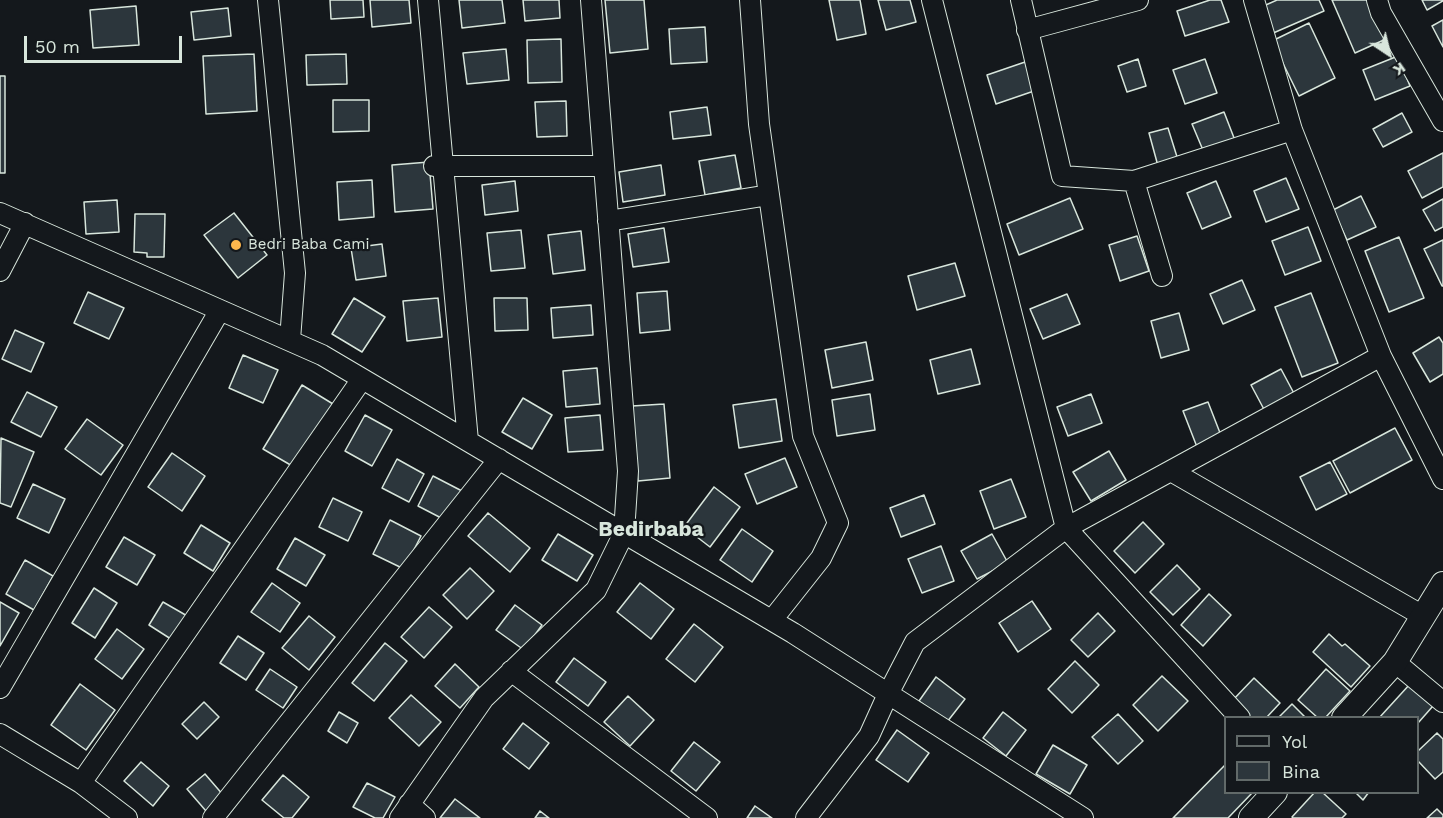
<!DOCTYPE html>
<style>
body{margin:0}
#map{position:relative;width:1443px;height:818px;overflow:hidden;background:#14181c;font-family:"Work Sans",sans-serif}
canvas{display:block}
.legend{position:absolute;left:1224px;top:716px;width:195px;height:78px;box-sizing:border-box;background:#14181c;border:2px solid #626a69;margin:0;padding:8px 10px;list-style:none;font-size:18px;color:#d8e6dc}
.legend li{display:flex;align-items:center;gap:12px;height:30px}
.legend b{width:30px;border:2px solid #626a69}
.north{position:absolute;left:1359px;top:24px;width:60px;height:60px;-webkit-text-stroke:4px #14181c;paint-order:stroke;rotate:145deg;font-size:16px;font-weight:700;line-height:24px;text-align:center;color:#d8e6dc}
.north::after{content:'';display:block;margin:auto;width:21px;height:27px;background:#d8e6dc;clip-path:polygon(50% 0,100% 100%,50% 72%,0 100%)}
.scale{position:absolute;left:24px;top:36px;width:158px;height:27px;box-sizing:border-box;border:3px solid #d8e6dc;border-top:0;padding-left:8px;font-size:18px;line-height:21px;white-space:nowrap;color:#d8e6dc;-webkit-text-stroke:4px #14181c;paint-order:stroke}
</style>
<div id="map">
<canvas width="1443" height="818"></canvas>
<ul class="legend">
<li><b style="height:8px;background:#14181c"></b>Yol</li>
<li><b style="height:16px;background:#2c363c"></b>Bina</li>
</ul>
<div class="north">K</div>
<div class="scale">50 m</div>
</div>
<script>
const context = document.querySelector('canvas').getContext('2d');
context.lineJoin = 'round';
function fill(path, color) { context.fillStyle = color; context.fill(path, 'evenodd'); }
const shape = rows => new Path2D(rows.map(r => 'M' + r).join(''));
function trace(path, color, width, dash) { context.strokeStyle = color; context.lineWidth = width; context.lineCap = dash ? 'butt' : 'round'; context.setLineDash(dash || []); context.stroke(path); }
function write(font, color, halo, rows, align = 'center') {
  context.font = font + ' "Work Sans",sans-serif'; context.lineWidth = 4.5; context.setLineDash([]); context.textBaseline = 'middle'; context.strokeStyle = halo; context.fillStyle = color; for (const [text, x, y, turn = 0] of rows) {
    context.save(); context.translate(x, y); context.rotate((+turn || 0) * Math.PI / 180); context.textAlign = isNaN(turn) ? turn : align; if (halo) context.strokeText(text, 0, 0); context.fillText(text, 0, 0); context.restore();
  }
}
const building = shape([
 [330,0,363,0,364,17,331,19,330,0],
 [370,0,409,0,411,23,372,27,370,0],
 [459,0,502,0,505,23,462,28,459,0],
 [523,0,559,0,560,18,525,21,523,0],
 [605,0,644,0,648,49,610,53,605,0],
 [829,0,860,0,866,34,837,40,829,0],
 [878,0,910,0,916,22,886,30,878,0],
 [1210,0,1221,0,1229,22,1185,36,1177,11,1210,0],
 [1277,0,1319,0,1324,11,1271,34,1259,8,1277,0],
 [1332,0,1369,0,1386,39,1355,53,1332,0],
 [1422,0,1443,0,1443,1,1427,10,1422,0],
 [136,6,139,45,93,48,90,10,136,6],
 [228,8,231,36,194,40,191,12,228,8],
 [1443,20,1443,47,1432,26,1443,20],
 [1309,23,1335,78,1299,96,1272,41,1309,23],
 [705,27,707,62,671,64,669,29,705,27],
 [561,39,562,82,528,83,527,40,561,39],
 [506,49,509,80,467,84,463,53,506,49],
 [254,54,257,111,206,114,203,56,254,54],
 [346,54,347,84,307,85,306,55,346,54],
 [1398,56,1410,86,1375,100,1363,70,1398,56],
 [1138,59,1146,86,1127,92,1118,66,1138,59],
 [1205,59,1217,93,1185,104,1173,70,1205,59],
 [1025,62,1034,91,996,104,987,75,1025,62],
 [0,76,5,76,5,173,0,173,0,76],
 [333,100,369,100,369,131,333,132,333,100],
 [566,101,567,136,537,137,535,102,566,101],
 [707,107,711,135,673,139,670,112,707,107],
 [1224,112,1236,143,1205,155,1192,124,1224,112],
 [1402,113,1412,132,1383,147,1373,129,1402,113],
 [1168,128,1178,160,1158,166,1149,133,1168,128],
 [1443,153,1443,187,1422,198,1408,171,1443,153],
 [735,155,741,188,705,195,699,161,735,155],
 [429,162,433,209,395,212,392,165,429,162],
 [661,165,665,195,623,202,619,172,661,165],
 [1286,178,1299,209,1266,222,1254,191,1286,178],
 [372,180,374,217,339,220,337,182,372,180],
 [515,181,518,211,485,215,482,185,515,181],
 [1216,181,1231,217,1202,229,1187,193,1216,181],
 [1361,196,1376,227,1347,240,1333,210,1361,196],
 [1070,198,1083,229,1019,255,1007,224,1070,198],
 [1443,199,1443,227,1435,231,1423,210,1443,199],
 [117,200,119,232,86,234,84,202,117,200],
 [234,213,267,255,238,278,204,235,234,213],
 [135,214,165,214,164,257,147,257,147,253,134,252,135,214],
 [1308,227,1321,261,1285,275,1272,241,1308,227],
 [664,228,669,262,633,267,628,234,664,228],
 [521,230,525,268,491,271,487,233,521,230],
 [581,231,585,270,553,274,548,235,581,231],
 [1137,236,1149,271,1120,281,1109,245,1137,236],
 [1399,237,1424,298,1389,312,1365,251,1399,237],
 [1443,240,1443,286,1442,286,1424,249,1443,240],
 [382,244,386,276,356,280,351,248,382,244],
 [955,263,965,296,917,310,908,276,955,263],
 [1242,280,1255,310,1223,324,1210,294,1242,280],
 [667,291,670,330,640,333,637,293,667,291],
 [88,292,124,308,109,339,74,323,88,292],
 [1311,293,1338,363,1302,377,1275,307,1311,293],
 [1067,294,1080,324,1043,339,1030,309,1067,294],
 [354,298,385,317,362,352,332,334,354,298],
 [438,298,442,337,407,341,403,301,438,298],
 [494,298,527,298,528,330,495,331,494,298],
 [591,305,593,335,553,338,551,308,591,305],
 [1179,313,1189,350,1161,358,1151,321,1179,313],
 [15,330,44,343,31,372,2,359,15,330],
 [1439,337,1443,343,1443,374,1430,382,1413,353,1439,337],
 [866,342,873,380,832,388,825,350,866,342],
 [971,349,980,384,938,394,930,360,971,349],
 [243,355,278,370,263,403,229,388,243,355],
 [597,368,600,404,566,407,563,371,597,368],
 [1281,369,1297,399,1267,415,1251,385,1281,369],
 [302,385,333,404,294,467,263,449,302,385],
 [27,392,57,407,41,437,11,422,27,392],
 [870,394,875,430,837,436,832,400,870,394],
 [1091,394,1102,423,1068,436,1057,407,1091,394],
 [523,398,552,415,532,449,502,432,523,398],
 [776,399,782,441,739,448,733,405,776,399],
 [1208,402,1222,438,1197,447,1183,411,1208,402],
 [664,404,670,478,638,481,632,406,664,404],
 [365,415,392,430,372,466,345,451,365,415],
 [600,415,603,450,568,452,565,418,600,415],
 [87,419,123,445,101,475,65,449,87,419],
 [1395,428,1412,460,1350,493,1333,461,1395,428],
 [1,438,34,452,11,507,0,503,1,438],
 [1109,451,1126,480,1091,501,1073,472,1109,451],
 [172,453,205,476,182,511,148,487,172,453],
 [785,458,797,487,757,504,745,474,785,458],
 [397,459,424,474,409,502,382,488,397,459],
 [1330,462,1347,494,1316,510,1300,477,1330,462],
 [433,476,462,491,447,521,418,506,433,476],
 [1011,479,1026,517,994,529,980,491,1011,479],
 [33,484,65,499,49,533,17,518,33,484],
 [714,487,740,507,710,547,684,527,714,487],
 [924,495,935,524,901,537,890,508,924,495],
 [333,498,362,512,348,541,319,527,333,498],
 [488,513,530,548,510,572,468,536,488,513],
 [390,520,421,536,404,569,373,554,390,520],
 [1143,522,1164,544,1135,573,1114,551,1143,522],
 [201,525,230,543,213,571,184,553,201,525],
 [742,529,773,551,752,582,720,560,742,529],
 [558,534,593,555,577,581,542,560,558,534],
 [992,534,1008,563,977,579,961,551,992,534],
 [124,537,155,555,137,585,106,567,124,537],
 [295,538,325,555,306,586,277,569,295,538],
 [941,546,954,581,922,593,908,559,941,546],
 [25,560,53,576,34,610,6,594,25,560],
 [1177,565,1200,589,1173,615,1150,592,1177,565],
 [470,568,494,591,467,619,443,595,470,568],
 [272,583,300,603,280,632,251,612,272,583],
 [640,583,674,609,651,639,617,612,640,583],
 [94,588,117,603,95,638,72,623,94,588],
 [1209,594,1231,615,1203,646,1181,625,1209,594],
 [1032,601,1051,629,1018,652,999,623,1032,601],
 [0,602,19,613,0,646,0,602],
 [163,602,189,617,174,641,149,625,163,602],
 [515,605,542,625,524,650,496,630,515,605],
 [429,607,452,627,424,658,401,637,429,607],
 [1098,613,1115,631,1088,657,1071,640,1098,613],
 [309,616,335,637,309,670,282,648,309,616],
 [694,624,723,647,695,682,666,659,694,624],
 [117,629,144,649,122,679,95,659,117,629],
 [1329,634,1342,646,1345,644,1370,666,1351,687,1313,652,1329,634],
 [238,636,264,653,246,680,220,663,238,636],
 [385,643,407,661,374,701,352,683,385,643],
 [574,658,606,682,588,706,556,682,574,658],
 [1075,661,1099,685,1072,713,1048,689,1075,661],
 [455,664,479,687,460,708,435,686,455,664],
 [270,669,297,687,283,708,256,690,270,669],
 [1326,669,1350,691,1325,718,1318,718,1298,700,1326,669],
 [1162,676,1188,701,1158,731,1133,705,1162,676],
 [936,677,965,699,947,722,919,701,936,677],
 [1254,678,1280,703,1266,718,1248,718,1231,702,1254,678],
 [80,684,115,710,86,750,51,725,80,684],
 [1410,684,1433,706,1418,723,1418,718,1379,718,1410,684],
 [411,695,441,722,419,746,389,718,411,695],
 [628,696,654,720,630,746,604,722,628,696],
 [204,702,219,717,197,739,182,724,204,702],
 [1292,704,1306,718,1278,718,1292,704],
 [339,712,358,723,347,743,328,731,339,712],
 [1003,712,1026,730,1006,756,983,738,1003,712],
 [1118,714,1143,741,1118,764,1092,737,1118,714],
 [523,723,549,743,529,769,503,749,523,723],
 [897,730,929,753,908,782,876,760,897,730],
 [1437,733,1443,739,1443,772,1435,779,1418,761,1418,751,1437,733],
 [694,742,720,762,696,791,671,771,694,742],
 [1053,745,1087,765,1070,794,1036,774,1053,745],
 [141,762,169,786,153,806,124,781,141,762],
 [1226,764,1226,792,1253,792,1228,818,1173,818,1226,764],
 [205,774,224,796,206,811,187,789,205,774],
 [283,775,309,797,292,818,284,818,262,800,283,775],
 [367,783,395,797,383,818,375,818,353,807,367,783],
 [1315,792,1322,792,1346,814,1342,818,1293,818,1292,817,1315,792],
 [1355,792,1369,792,1363,800,1355,792],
 [455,799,480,818,440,818,455,799],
 [755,806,772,818,747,818,755,806],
 [1437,809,1443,815,1443,818,1427,818,1437,809],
 [540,811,549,818,535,818,540,811]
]);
const minor = shape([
 [268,0,295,273,290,340],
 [428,0,468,441],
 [750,0,759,124,803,436,838,523,821,558,772,620],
 [932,0,1066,528,1240,718],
 [1021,0,1062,176,1134,181,1292,130],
 [1254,0,1292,130,1381,356,1443,479],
 [1377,0,1381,13,1443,121],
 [1027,30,1138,0],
 [434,166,604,166],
 [1134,181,1162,276],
 [0,213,322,355,793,633,1083,818],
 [608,221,769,195],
 [0,271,25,223],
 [1171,471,1423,616],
 [1395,662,1443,702],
 [511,671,707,818],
 [0,688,220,310],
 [0,734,81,783,127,818],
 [81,783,362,379],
 [409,804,425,818],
 [213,818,499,459],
 [400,818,484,698,596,590,624,533,628,471,591,0],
 [806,818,869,736,888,694,915,642,1066,528,1381,356]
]);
const tertiary = shape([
 [1344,718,1395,662,1443,584],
 [1251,818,1275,792]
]);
const markers = [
 [236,245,6,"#ffb74d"]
];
const poiNames = [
 ["Bedri Baba Cami",248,245]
];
const districtNames = [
 ["Bedirbaba",651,530]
];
fill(building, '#2c363c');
trace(building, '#d8e6dc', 1.5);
trace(minor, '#d8e6dc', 22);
trace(tertiary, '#d8e6dc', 26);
trace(minor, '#14181c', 20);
trace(tertiary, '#14181c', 24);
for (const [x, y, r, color] of markers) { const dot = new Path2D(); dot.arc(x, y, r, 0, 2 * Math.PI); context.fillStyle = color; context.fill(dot); trace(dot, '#14181c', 2); }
write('15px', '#d8e6dc', '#14181c', poiNames, 'left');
write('bold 21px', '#d8e6dc', '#14181c', districtNames);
</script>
